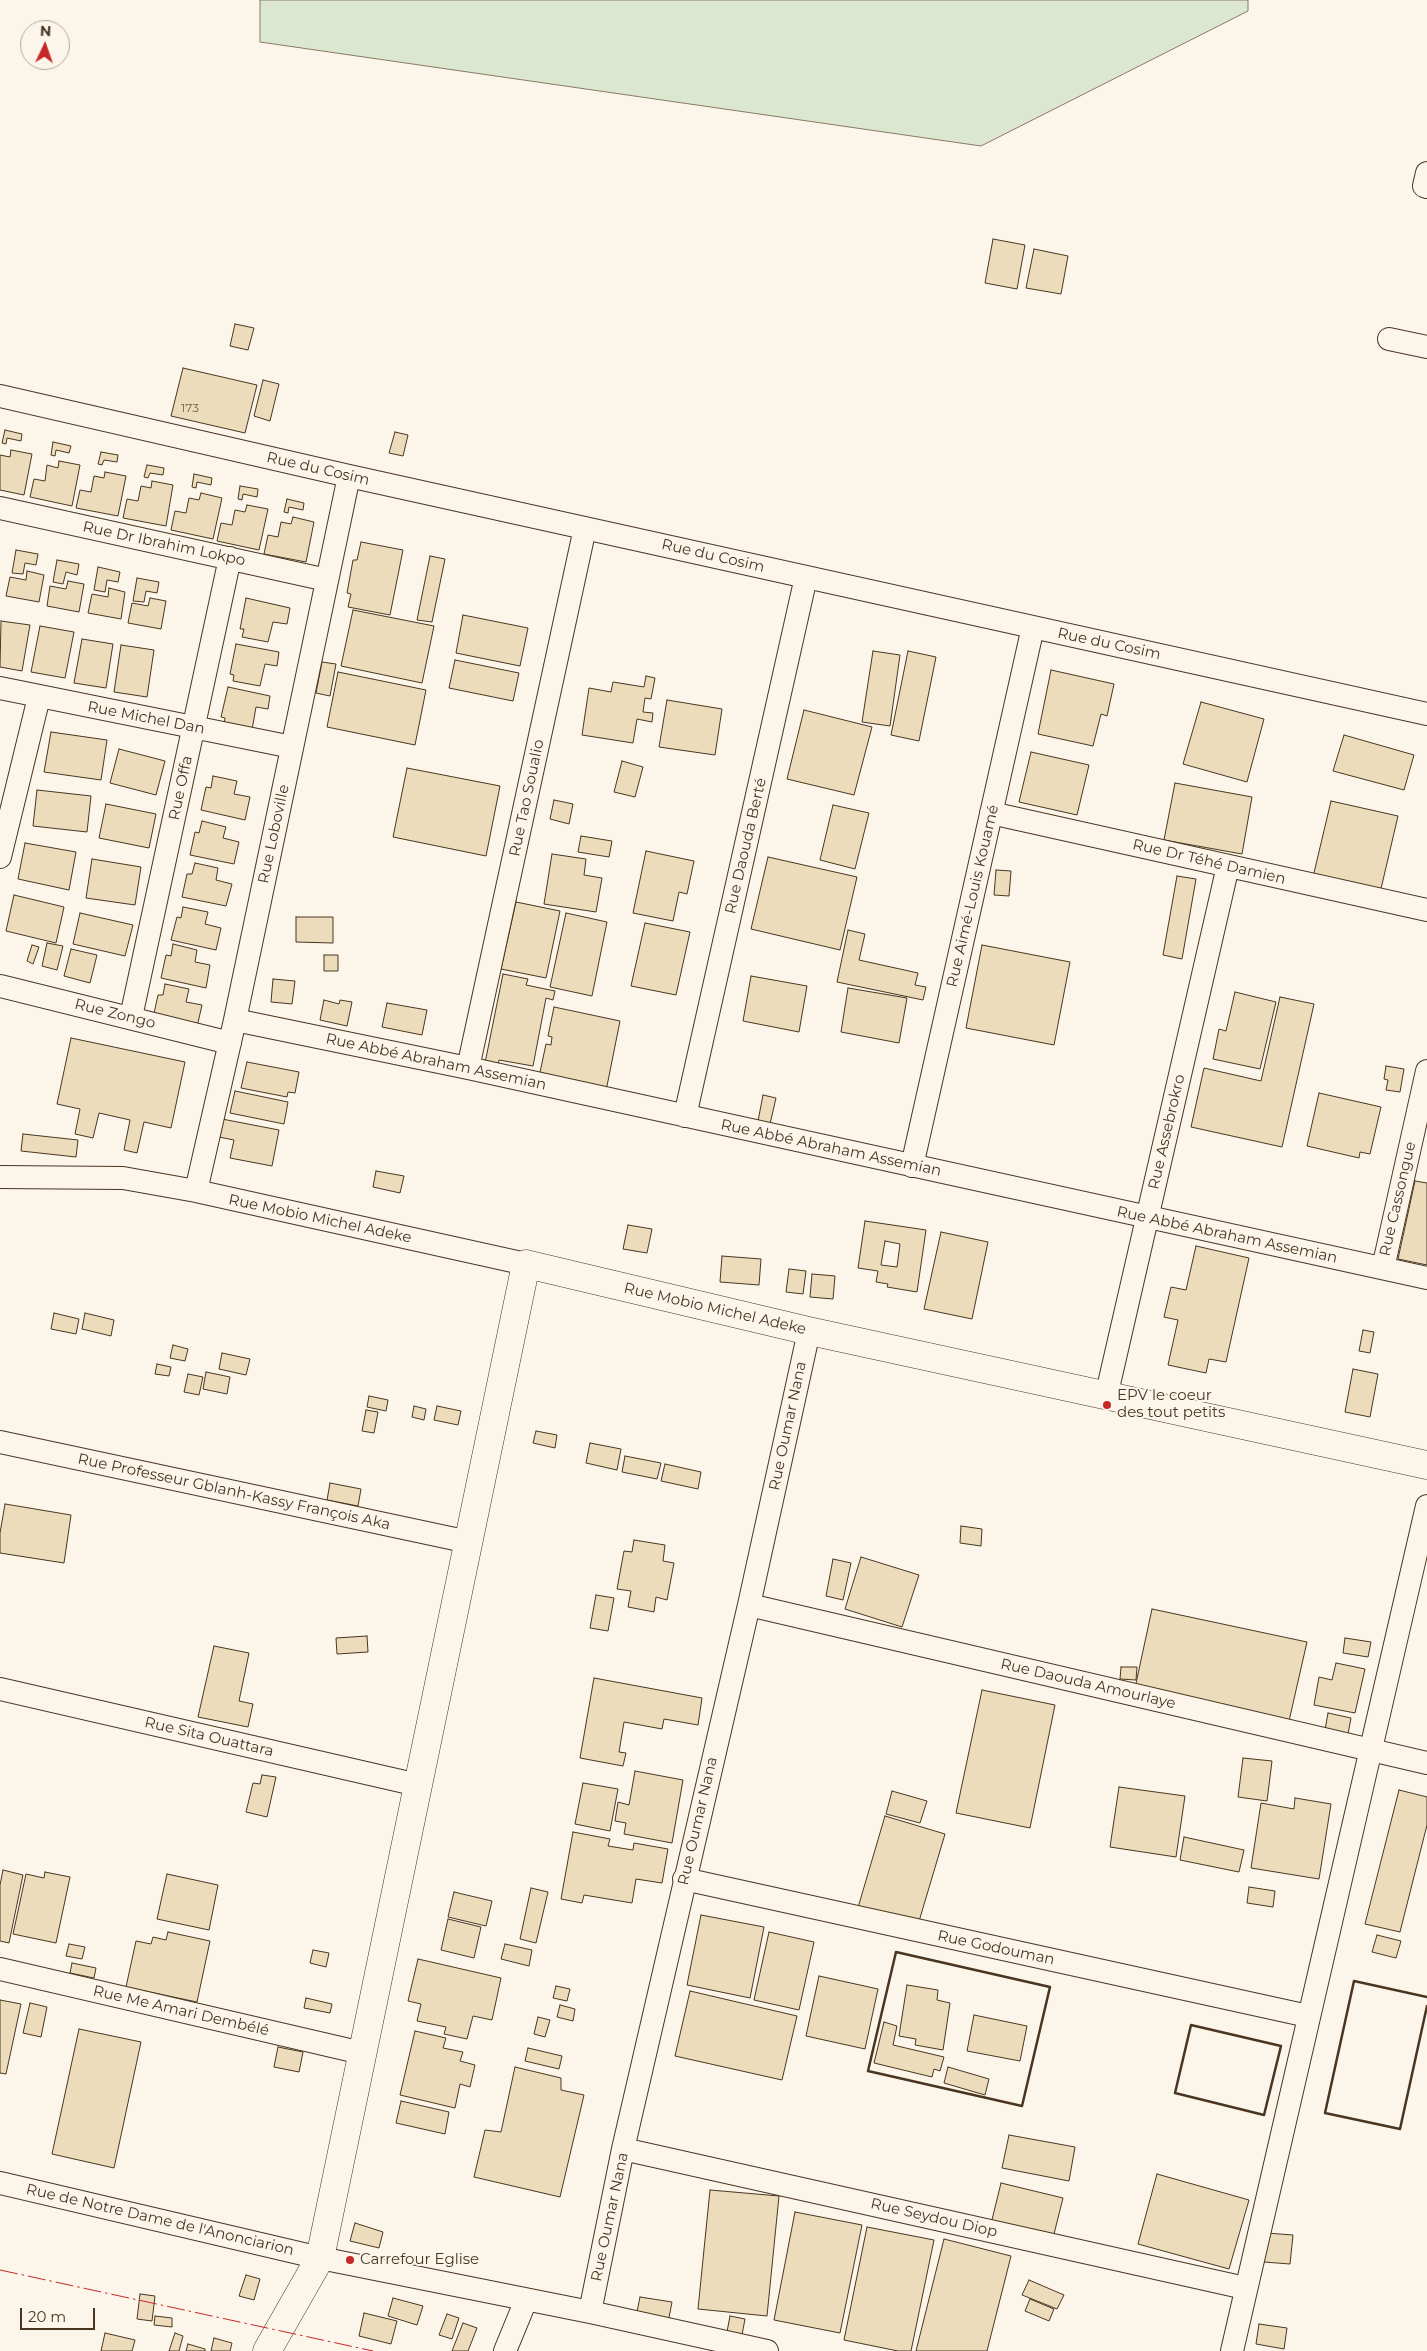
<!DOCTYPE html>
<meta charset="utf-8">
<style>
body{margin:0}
#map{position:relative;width:1427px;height:2351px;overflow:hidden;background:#fbf6e9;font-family:Montserrat,sans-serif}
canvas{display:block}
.north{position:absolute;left:20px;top:20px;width:50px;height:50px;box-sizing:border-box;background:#fbf6e9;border:1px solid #b4a999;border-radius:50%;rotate:3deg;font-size:14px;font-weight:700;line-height:20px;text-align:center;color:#4a3520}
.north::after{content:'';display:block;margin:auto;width:18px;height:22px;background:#c62828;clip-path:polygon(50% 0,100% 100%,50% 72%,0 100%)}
.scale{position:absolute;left:20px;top:2308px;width:75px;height:22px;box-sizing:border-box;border:2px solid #4a3520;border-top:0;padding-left:6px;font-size:15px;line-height:18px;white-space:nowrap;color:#4a3520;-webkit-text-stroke:4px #fbf6e9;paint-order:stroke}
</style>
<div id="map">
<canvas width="1427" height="2351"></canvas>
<div class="north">N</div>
<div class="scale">20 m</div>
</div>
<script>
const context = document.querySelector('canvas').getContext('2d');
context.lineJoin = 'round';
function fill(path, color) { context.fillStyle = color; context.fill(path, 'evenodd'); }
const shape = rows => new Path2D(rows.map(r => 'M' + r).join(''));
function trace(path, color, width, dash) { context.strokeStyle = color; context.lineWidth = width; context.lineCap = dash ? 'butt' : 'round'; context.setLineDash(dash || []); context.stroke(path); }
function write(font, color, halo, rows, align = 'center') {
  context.font = font + ' Montserrat,sans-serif'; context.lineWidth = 4; context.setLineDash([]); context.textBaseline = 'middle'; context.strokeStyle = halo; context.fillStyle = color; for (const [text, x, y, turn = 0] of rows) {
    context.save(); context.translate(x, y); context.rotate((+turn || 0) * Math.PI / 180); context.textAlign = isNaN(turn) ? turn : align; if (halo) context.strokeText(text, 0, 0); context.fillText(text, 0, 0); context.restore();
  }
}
const green = shape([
 [260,0,1248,0,1248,11,981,146,260,42,260,0]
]);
const building = shape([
 [993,239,1025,245,1017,289,985,283,993,239],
 [1034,249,1068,256,1061,294,1026,288,1034,249],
 [235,324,254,328,248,350,230,346,235,324],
 [183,368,257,385,245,433,171,416,183,368],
 [263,380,279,384,270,421,254,416,263,380],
 [5,430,22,434,21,441,7,438,6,444,2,443,5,430],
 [395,432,408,435,403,456,389,453,395,432],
 [53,442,71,446,69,453,56,450,55,456,51,455,53,442],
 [11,450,32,454,24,495,0,490,0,455,10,457,11,450],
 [101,452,118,455,117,462,104,460,102,465,98,464,101,452],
 [59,461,80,465,72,506,30,497,34,479,45,481,47,465,58,468,59,461],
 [147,465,164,468,163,475,150,473,148,478,144,477,147,465],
 [105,472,126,476,118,516,76,508,80,490,91,492,94,476,104,478,105,472],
 [194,474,212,478,211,485,197,482,196,488,192,487,194,474],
 [152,481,173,485,166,526,123,518,127,499,138,501,141,486,151,488,152,481],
 [240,486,258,489,257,497,243,494,242,500,238,499,240,486],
 [201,493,222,498,213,539,171,530,175,511,186,513,189,498,199,500,201,493],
 [287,499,304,503,303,510,289,507,288,513,284,512,287,499],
 [247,505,268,509,259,550,217,541,221,523,232,525,235,510,245,512,247,505],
 [293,517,314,522,306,562,264,554,268,535,278,537,281,522,291,524,293,517],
 [361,542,403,550,390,615,348,607,351,594,347,593,353,560,357,560,361,542],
 [16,550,38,554,36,565,25,563,23,574,12,573,16,550],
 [430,556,445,559,432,622,417,620,430,556],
 [57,560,79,564,77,575,66,572,63,584,53,582,57,560],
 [98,567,120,572,118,582,107,580,105,592,94,590,98,567],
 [27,571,44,575,39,602,6,596,10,577,26,580,27,571],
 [137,578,159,582,157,593,146,591,144,602,133,601,137,578],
 [68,581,84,584,79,612,47,606,50,586,66,589,68,581],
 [109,588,125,592,121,619,88,613,92,594,108,597,109,588],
 [150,598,166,601,161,629,128,623,132,603,148,606,150,598],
 [246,598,290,608,287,624,273,622,268,642,242,637,244,629,240,629,246,598],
 [353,610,434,626,422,683,341,666,353,610],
 [463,615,528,628,520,666,456,653,463,615],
 [1,621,30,625,22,671,0,667,1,621],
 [40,626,74,632,65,678,31,672,40,626],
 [82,639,113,644,106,688,74,683,82,639],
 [236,644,279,652,277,666,265,664,260,686,233,681,234,675,230,674,236,644],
 [121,645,154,650,147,697,114,692,121,645],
 [873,651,900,655,890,726,862,722,873,651],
 [908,651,936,657,919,741,891,735,908,651],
 [455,660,519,673,513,701,449,688,455,660],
 [322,662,336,664,330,696,316,693,322,662],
 [1051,670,1114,684,1107,716,1101,714,1093,746,1038,734,1051,670],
 [338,672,426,690,415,745,327,727,338,672],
 [646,676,655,678,651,699,645,698,643,712,653,713,652,722,637,719,633,743,582,735,589,688,611,692,613,682,644,687,646,676],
 [228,687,270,696,268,709,256,707,252,730,224,724,225,718,221,717,228,687],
 [667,700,722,709,715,755,659,747,667,700],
 [1201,702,1264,719,1247,782,1183,764,1201,702],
 [804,710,872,727,854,795,787,779,804,710],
 [51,732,107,740,101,780,44,772,51,732],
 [1344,735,1414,755,1404,790,1333,771,1344,735],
 [119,749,165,761,156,795,110,783,119,749],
 [1031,752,1089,765,1077,815,1019,802,1031,752],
 [622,761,643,767,635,797,614,792,622,761],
 [407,768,500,786,486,856,393,837,407,768],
 [213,776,237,781,234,794,250,797,245,820,201,810,206,787,211,788,213,776],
 [1175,783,1252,797,1242,854,1164,840,1175,783],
 [37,790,91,796,87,832,33,826,37,790],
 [554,800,573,804,569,824,550,819,554,800],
 [1331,801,1398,816,1380,893,1313,877,1331,801],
 [106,804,156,814,149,848,99,838,106,804],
 [833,805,869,813,855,869,820,860,833,805],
 [202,821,226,827,223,838,239,842,234,864,190,855,195,832,199,833,202,821],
 [581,836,612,841,609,857,578,852,581,836],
 [25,843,76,852,69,890,18,879,25,843],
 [646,851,694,861,687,894,679,892,673,921,633,913,646,851],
 [552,854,586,859,584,875,602,878,596,912,544,904,552,854],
 [768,857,857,877,840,950,751,929,768,857],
 [92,859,141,867,135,905,86,898,92,859],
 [195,863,218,868,216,880,232,884,226,906,182,897,187,874,192,874,195,863],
 [996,870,1011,871,1009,896,994,895,996,870],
 [1177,876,1196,879,1182,959,1163,955,1177,876],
 [14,895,64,907,56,943,6,931,14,895],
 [516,902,560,911,546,978,501,969,516,902],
 [183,907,208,912,205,924,221,928,216,950,171,940,177,917,181,918,183,907],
 [80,913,133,925,125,956,73,944,80,913],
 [566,913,607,922,592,996,550,987,566,913],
 [296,917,333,917,333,943,296,942,296,917],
 [645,923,690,932,676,995,631,986,645,923],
 [848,930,865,934,859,960,918,973,915,985,926,987,923,1000,837,982,848,930],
 [47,943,63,946,57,970,42,966,47,943],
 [173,944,197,950,195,962,210,965,206,988,161,978,166,955,171,956,173,944],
 [32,945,39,947,33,964,27,961,32,945],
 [982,945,1070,962,1054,1045,966,1028,982,945],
 [71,949,97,955,90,983,64,976,71,949],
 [324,955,338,955,338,971,324,971,324,955],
 [503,974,528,979,526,985,555,991,553,1000,546,998,533,1066,499,1060,497,1071,484,1068,503,974],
 [751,976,807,986,799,1032,743,1021,751,976],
 [273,979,295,981,292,1004,271,1002,273,979],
 [165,984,189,989,186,1002,202,1005,197,1027,153,1018,158,995,163,995,165,984],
 [848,988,907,998,899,1043,841,1032,848,988],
 [1235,992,1276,1002,1260,1069,1213,1059,1219,1029,1226,1031,1235,992],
 [1280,997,1314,1004,1282,1147,1191,1127,1204,1068,1261,1081,1280,997],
 [324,1000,339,1004,340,1000,352,1002,347,1026,320,1020,324,1000],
 [387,1003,427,1010,422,1035,382,1027,387,1003],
 [554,1007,620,1021,606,1091,539,1077,546,1044,551,1045,552,1037,548,1036,554,1007],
 [71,1038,185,1062,171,1128,144,1122,137,1153,124,1150,130,1120,99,1113,93,1138,75,1134,80,1109,57,1104,71,1038],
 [247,1062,299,1072,295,1093,288,1092,287,1097,241,1088,247,1062],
 [1386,1066,1404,1069,1400,1092,1386,1090,1388,1080,1384,1079,1386,1066],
 [235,1091,288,1102,284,1124,230,1113,235,1091],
 [1319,1093,1381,1107,1370,1154,1360,1152,1359,1158,1307,1146,1319,1093],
 [763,1095,776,1098,770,1124,758,1121,763,1095],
 [222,1119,279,1130,272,1166,230,1158,234,1140,219,1137,222,1119],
 [23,1134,78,1140,76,1157,21,1151,23,1134],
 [376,1171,404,1176,400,1193,373,1187,376,1171],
 [1415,1181,1427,1183,1427,1265,1398,1259,1415,1181],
 [865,1221,926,1230,917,1292,887,1287,888,1284,876,1282,878,1271,858,1268,865,1221],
 [885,1241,900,1244,897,1267,881,1265,885,1241],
 [628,1225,652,1229,647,1253,623,1249,628,1225],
 [941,1232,988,1242,972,1319,924,1309,941,1232],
 [1196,1246,1249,1258,1226,1362,1209,1359,1206,1373,1168,1365,1178,1320,1164,1317,1171,1287,1186,1290,1196,1246],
 [722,1256,761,1259,759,1285,720,1282,722,1256],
 [789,1269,806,1271,803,1294,786,1292,789,1269],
 [812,1274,835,1276,833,1299,810,1297,812,1274],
 [54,1313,79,1319,76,1334,51,1329,54,1313],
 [85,1313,114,1320,111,1336,82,1329,85,1313],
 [1363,1330,1374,1332,1370,1353,1359,1351,1363,1330],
 [173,1345,188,1349,185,1361,170,1358,173,1345],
 [222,1353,250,1359,246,1375,219,1369,222,1353],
 [157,1364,171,1367,169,1376,155,1374,157,1364],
 [1353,1369,1378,1374,1370,1417,1345,1412,1353,1369],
 [206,1372,230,1377,227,1394,203,1389,206,1372],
 [188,1374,203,1377,199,1395,184,1392,188,1374],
 [369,1396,388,1400,386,1411,367,1407,369,1396],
 [414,1406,426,1409,424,1420,412,1417,414,1406],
 [437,1406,461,1411,458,1425,434,1420,437,1406],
 [366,1410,378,1412,374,1433,362,1431,366,1410],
 [536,1431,557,1435,555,1448,533,1443,536,1431],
 [590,1443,621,1449,617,1470,586,1463,590,1443],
 [625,1456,661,1463,657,1479,622,1472,625,1456],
 [665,1464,701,1472,698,1489,661,1481,665,1464],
 [330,1483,361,1489,358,1506,327,1500,330,1483],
 [5,1504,71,1515,64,1563,0,1553,0,1533,5,1504],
 [961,1526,982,1529,981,1546,960,1543,961,1526],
 [634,1540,665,1545,663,1561,674,1563,667,1600,656,1597,654,1612,628,1607,631,1591,617,1589,624,1551,632,1552,634,1540],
 [861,1557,919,1575,902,1627,845,1609,861,1557],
 [833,1559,851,1563,843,1600,826,1596,833,1559],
 [596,1595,614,1598,608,1631,590,1628,596,1595],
 [1152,1609,1307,1642,1289,1721,1135,1688,1152,1609],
 [367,1636,368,1652,337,1654,336,1638,367,1636],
 [1345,1638,1371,1642,1368,1657,1343,1653,1345,1638],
 [214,1646,249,1653,239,1701,253,1704,248,1727,198,1717,214,1646],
 [1336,1663,1365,1669,1355,1713,1314,1705,1319,1677,1332,1680,1336,1663],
 [1121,1667,1137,1667,1136,1680,1120,1679,1121,1667],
 [594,1678,702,1698,698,1725,664,1719,662,1729,624,1722,619,1752,626,1753,623,1766,580,1758,594,1678],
 [982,1690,1055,1705,1030,1828,956,1813,982,1690],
 [1328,1713,1351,1718,1348,1734,1325,1730,1328,1713],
 [1243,1758,1272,1761,1267,1801,1238,1797,1243,1758],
 [635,1771,683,1780,672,1843,624,1834,626,1823,615,1821,618,1802,629,1805,635,1771],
 [262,1775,276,1777,267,1817,246,1812,253,1783,260,1784,262,1775],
 [583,1783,618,1789,610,1831,575,1824,583,1783],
 [1119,1787,1185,1796,1176,1857,1110,1847,1119,1787],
 [1399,1790,1427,1797,1427,1825,1400,1932,1365,1924,1399,1790],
 [892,1791,927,1801,920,1823,886,1814,892,1791],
 [1295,1798,1331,1804,1319,1879,1251,1868,1261,1803,1294,1809,1295,1798],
 [885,1816,945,1834,917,1928,857,1911,885,1816],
 [573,1832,610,1839,608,1846,633,1850,634,1843,668,1849,662,1883,636,1879,632,1903,584,1895,582,1903,561,1899,573,1832],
 [1184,1837,1244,1850,1239,1872,1180,1860,1184,1837],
 [3,1870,23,1875,9,1943,0,1941,0,1885,3,1870],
 [45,1872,70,1877,56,1943,13,1934,26,1874,44,1878,45,1872],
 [167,1874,218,1885,209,1930,157,1919,167,1874],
 [1249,1887,1275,1891,1273,1907,1247,1903,1249,1887],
 [531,1888,548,1892,536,1943,520,1939,531,1888],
 [454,1892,492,1901,486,1926,448,1917,454,1892],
 [701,1915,764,1927,750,1998,687,1985,701,1915],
 [448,1919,481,1927,474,1958,441,1950,448,1919],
 [168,1932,210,1941,197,2002,126,1987,136,1941,151,1944,153,1937,166,1940,168,1932],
 [769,1932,814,1942,799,2010,754,2000,769,1932],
 [1377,1935,1401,1941,1396,1958,1372,1952,1377,1935],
 [69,1944,85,1947,82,1959,66,1956,69,1944],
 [505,1944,532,1950,529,1966,501,1959,505,1944],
 [313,1950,329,1953,326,1967,310,1963,313,1950],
 [418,1959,501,1978,492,2020,473,2016,467,2039,444,2034,446,2027,417,2021,421,2004,408,2001,418,1959],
 [72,1963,96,1968,94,1978,70,1973,72,1963],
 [819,1976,878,1989,865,2049,806,2036,819,1976],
 [907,1985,938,1990,937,2000,950,2003,943,2050,915,2045,916,2039,899,2036,907,1985],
 [556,1986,570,1989,567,2001,553,1998,556,1986],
 [690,1991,797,2016,782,2080,675,2056,690,1991],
 [306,1998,332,2004,330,2013,304,2008,306,1998],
 [0,2000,21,2004,6,2074,0,2073,0,2000],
 [30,2003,47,2007,41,2037,23,2033,30,2003],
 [560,2005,575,2009,573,2021,557,2017,560,2005],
 [974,2015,1027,2026,1020,2061,967,2051,974,2015],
 [538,2017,550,2020,545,2037,534,2034,538,2017],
 [884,2022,897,2026,893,2045,944,2057,940,2071,934,2069,932,2077,874,2063,884,2022],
 [79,2029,141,2042,114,2168,52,2154,79,2029],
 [415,2031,446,2038,443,2048,463,2052,460,2061,475,2065,470,2087,460,2084,455,2108,400,2095,415,2031],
 [278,2047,303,2052,299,2072,274,2067,278,2047],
 [528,2048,562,2056,559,2069,525,2061,528,2048],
 [515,2067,561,2078,561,2090,584,2095,560,2197,474,2177,485,2130,501,2132,515,2067],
 [948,2067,989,2079,985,2095,944,2083,948,2067],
 [401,2101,449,2112,445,2134,396,2123,401,2101],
 [1009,2135,1075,2147,1069,2181,1002,2168,1009,2135],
 [1157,2174,1249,2200,1229,2269,1138,2244,1157,2174],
 [1001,2183,1063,2198,1052,2242,990,2228,1001,2183],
 [710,2190,779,2196,767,2316,698,2309,710,2190],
 [795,2212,862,2225,840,2333,774,2320,795,2212],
 [355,2223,383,2232,379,2248,350,2241,355,2223],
 [867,2227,934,2240,911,2351,898,2351,844,2340,867,2227],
 [1266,2233,1293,2235,1290,2264,1264,2262,1266,2233],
 [944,2239,1011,2256,987,2351,916,2351,944,2239],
 [246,2275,260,2279,254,2300,239,2296,246,2275],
 [1029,2280,1064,2295,1057,2309,1022,2295,1029,2280],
 [140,2294,155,2296,152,2321,137,2319,140,2294],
 [640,2297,672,2302,668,2323,636,2317,640,2297],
 [393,2298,423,2306,417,2325,388,2316,393,2298],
 [1030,2299,1054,2309,1049,2321,1025,2311,1030,2299],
 [364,2313,397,2321,391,2344,359,2336,364,2313],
 [447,2314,459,2318,452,2339,439,2335,447,2314],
 [155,2316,172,2318,172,2327,154,2325,155,2316],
 [730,2316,745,2319,741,2340,726,2337,730,2316],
 [463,2323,477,2328,468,2351,452,2351,463,2323],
 [1259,2324,1287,2328,1284,2349,1256,2344,1259,2324],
 [105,2333,135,2340,132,2351,101,2351,105,2333],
 [175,2333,183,2336,179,2351,169,2351,175,2333],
 [214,2338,232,2343,230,2351,211,2351,214,2338],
 [188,2344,205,2349,205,2351,186,2351,188,2344]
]);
const street = shape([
 [1427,173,1424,186,1427,187],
 [1389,339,1427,347],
 [0,396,349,476,1427,714],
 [0,508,327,580],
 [0,688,292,747],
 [991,813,1427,910],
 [0,857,39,697],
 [0,986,230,1043],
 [131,1017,230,558],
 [235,1020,468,1068,1427,1278],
 [468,1068,585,528],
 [685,1116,806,577],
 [912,1166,1033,627],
 [0,1177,123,1178,196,1191,526,1264],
 [196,1191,235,1020,349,476],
 [1383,1268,1427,1071],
 [1106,1397,1228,866],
 [0,1442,469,1542],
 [749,1605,1427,1763],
 [0,1689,418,1785],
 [684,1879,1308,2016],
 [0,1969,362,2053],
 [623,2149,1245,2288],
 [0,2183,320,2258,590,2312,767,2351],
 [590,2312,623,2149,749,1605,809,1331],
 [505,2351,526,2300],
 [1232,2351,1427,1506]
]);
const secondary = shape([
 [267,2351,320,2258,526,1264,809,1331,1427,1465]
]);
const wall = shape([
 [896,1952,1050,1987,1022,2106,868,2071,896,1952],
 [1427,1997,1354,1981,1325,2113,1400,2129,1427,2006],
 [1191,2025,1281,2046,1264,2115,1175,2093,1191,2025]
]);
const power = shape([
 [0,2270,373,2351]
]);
const markers = [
 [1107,1405,5,"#c62828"],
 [350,2260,5,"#c62828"]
];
const numberNames = [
 ["173",190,408]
];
const streetNames = [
 ["Rue du Cosim",318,469,13],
 ["Rue Dr Ibrahim Lokpo",164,544,12],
 ["Rue du Cosim",713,556,13],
 ["Rue du Cosim",1109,644,12],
 ["Rue Michel Dan",146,718,11],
 ["Rue Offa",181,788,-78],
 ["Rue Tao Soualio",527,798,-78],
 ["Rue Loboville",274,834,-78],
 ["Rue Daouda Berté",746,846,-77],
 ["Rue Dr Téhé Damien",1209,862,13],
 ["Rue Aimé-Louis Kouamé",973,896,-77],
 ["Rue Zongo",115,1014,14],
 ["Rue Abbé Abraham Assemian",436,1062,12],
 ["Rue Assebrokro",1167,1132,-77],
 ["Rue Abbé Abraham Assemian",831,1148,12],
 ["Rue Cassongue",1398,1199,-77],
 ["Rue Mobio Michel Adeke",320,1219,12],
 ["Rue Abbé Abraham Assemian",1227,1235,12],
 ["Rue Mobio Michel Adeke",715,1309,13],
 ["Rue Oumar Nana",788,1426,-78],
 ["Rue Professeur Gblanh-Kassy François Aka",234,1492,12],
 ["Rue Daouda Amourlaye",1088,1684,13],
 ["Rue Sita Ouattara",209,1737,13],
 ["Rue Oumar Nana",698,1821,-77],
 ["Rue Godouman",996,1948,12],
 ["Rue Me Amari Dembélé",181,2011,13],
 ["Rue Oumar Nana",610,2217,-78],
 ["Rue Seydou Diop",934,2218,13],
 ["Rue de Notre Dame de l'Anonciarion",160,2220,13]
];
const poiNames = [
 ["EPV le coeur",1117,1396],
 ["des tout petits",1117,1413],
 ["Carrefour Eglise",360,2260]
];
fill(green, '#dce7d0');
trace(green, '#887966', 1);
fill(building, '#ecdcbc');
trace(building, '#4a3520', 1);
trace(street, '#4a3520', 24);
trace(secondary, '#4a3520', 29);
trace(street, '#fbf6e9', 22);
trace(secondary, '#fbf6e9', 28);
trace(wall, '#4a3520', 2.5);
trace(power, '#c62828', 1, [18, 4, 2.5, 4]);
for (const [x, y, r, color] of markers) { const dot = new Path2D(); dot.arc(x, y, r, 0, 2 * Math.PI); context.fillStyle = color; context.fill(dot); trace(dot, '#fbf6e9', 2); }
write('12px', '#725f47', null, numberNames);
write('15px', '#4a3520', '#fbf6e9', streetNames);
write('15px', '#4a3520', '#fbf6e9', poiNames, 'left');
</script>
